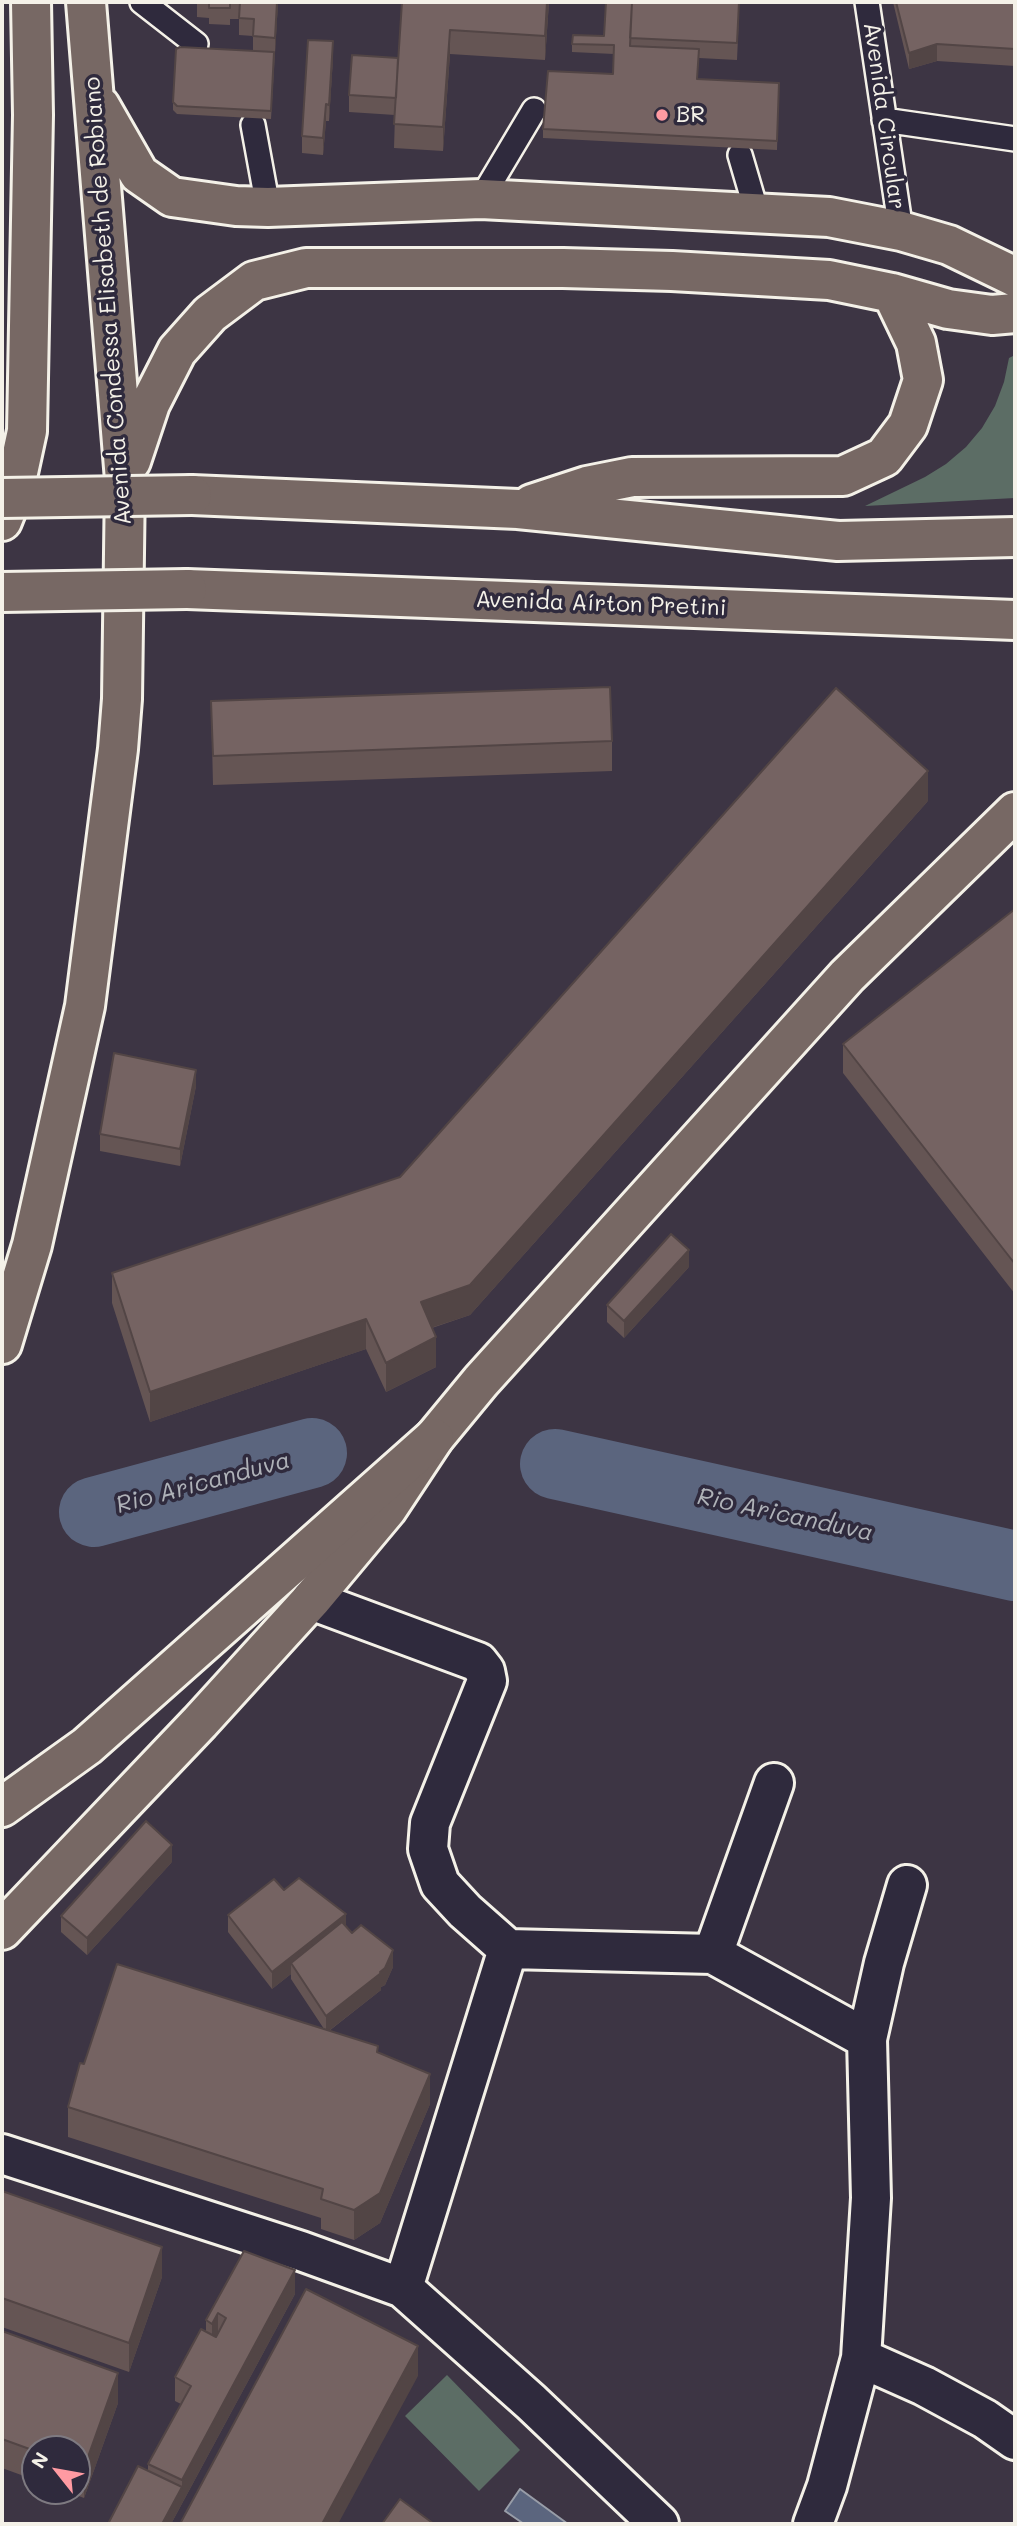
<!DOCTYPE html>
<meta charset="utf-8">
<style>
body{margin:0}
#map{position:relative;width:1017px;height:2526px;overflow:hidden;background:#3d3544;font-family:Mali,sans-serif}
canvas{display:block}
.frame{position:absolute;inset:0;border:4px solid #f4f1e8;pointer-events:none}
.north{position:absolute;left:21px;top:2435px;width:70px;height:70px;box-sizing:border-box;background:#2f2a3d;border:2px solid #7e7a81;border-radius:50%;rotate:301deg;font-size:19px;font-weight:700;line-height:28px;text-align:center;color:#f4f1e8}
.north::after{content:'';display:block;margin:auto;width:24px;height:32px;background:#ff9aa2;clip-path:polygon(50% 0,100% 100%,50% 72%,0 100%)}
</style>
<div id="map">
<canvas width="1017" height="2526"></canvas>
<div class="frame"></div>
<div class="north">N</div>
</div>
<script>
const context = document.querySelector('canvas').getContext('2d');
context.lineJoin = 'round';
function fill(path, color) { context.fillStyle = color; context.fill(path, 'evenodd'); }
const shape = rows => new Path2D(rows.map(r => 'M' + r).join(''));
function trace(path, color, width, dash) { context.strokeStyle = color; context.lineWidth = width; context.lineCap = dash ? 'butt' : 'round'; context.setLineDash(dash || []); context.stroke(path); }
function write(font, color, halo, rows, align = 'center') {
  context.font = font + ' Mali,sans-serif'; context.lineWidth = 7; context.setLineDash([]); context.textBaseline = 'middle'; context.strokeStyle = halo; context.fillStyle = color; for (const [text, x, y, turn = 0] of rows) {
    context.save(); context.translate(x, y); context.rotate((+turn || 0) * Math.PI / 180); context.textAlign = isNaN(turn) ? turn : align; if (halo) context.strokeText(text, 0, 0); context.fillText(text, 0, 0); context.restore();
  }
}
const green = shape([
 [1015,355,1015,498,865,506,925,477,946,464,966,447,982,428,995,406,1004,382,1009,358],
 [447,2375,520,2450,479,2491,405,2416]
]);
const water = shape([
 [520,2489,568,2524,524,2524,505,2511,520,2489]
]);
const river = shape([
 [555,1464,1015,1566],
 [94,1512,312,1453]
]);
const service = shape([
 [142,2,196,44],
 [867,2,901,231],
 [884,120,1015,139],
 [253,125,268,207],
 [740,155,757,213],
 [481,199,534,110]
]);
const minor = shape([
 [311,1600,478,1662,485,1671,487,1681,430,1823,428,1849,440,1884,465,1911,508,1949,713,1954,867,2039,871,2198,861,2358,827,2486,813,2524],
 [713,1954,774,1783],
 [867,2039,884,1963,907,1885],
 [2,2154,301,2251,403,2288,531,2402,659,2524],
 [403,2288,508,1949],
 [861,2358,924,2386,985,2419,1015,2440]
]);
const trunk = shape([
 [100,106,139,174,172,197,236,206,268,207,481,199,829,217,901,231,949,245,1015,277],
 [131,461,150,404,177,351,210,314,254,281,306,268,563,268,672,271,829,280,892,293,948,309,992,315,1015,313],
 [192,495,518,509,838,541,1015,537],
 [532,504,587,486,632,477,843,476,884,457,908,425,923,380,916,343,892,293],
 [187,589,1015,620],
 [2,1344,32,1245,85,1006,118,749,122,699,125,480,86,2],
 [2,1930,200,1722,311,1600,387,1509,434,1438,481,1381,847,976,1015,812]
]);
const motorway = shape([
 [2,521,14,491,27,431,33,115,31,2],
 [2,1807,87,1746,434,1438]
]);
const trunkBridge = shape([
 [2,498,192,495],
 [2,592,187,589]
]);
const wall = shape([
 [197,2,278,2,271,119,177,114,173,110,173,102,253,51,253,36,239,35,239,19,230,19,230,25,209,24,209,18,197,17],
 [402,2,549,2,545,60,450,54,443,151,394,148,395,115,349,112,349,95,398,58],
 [893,2,1015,2,1015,66,937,61,909,69],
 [739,15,737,60,699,58,697,79,779,83,777,150,543,138,543,129,613,74,614,54,572,52,572,44,604,36],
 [333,58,329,121,326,121,323,155,302,153,302,136],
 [211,701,612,741,612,771,213,785],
 [928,801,470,1315,432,1328,436,1367,386,1392,366,1349,150,1422,112,1303,112,1273,400,1177],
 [1015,909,1015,1294,843,1073,843,1044],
 [196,1086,180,1166,100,1151,100,1134],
 [689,1267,624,1338,607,1322,607,1305],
 [172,1862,87,1955,61,1932,61,1916],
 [284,1890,346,1926,352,1933,393,1967,385,1985,381,1987,381,1990,329,2031,378,2052,430,2104,380,2223,354,2240,321,2229,321,2218,68,2137,68,2107,84,2064,324,2029,291,1979,291,1974,272,1989,228,1932,228,1915],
 [2,2191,162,2277,129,2372,2,2327],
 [244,2251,295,2294,171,2524,108,2524,148,2471,148,2464,181,2404,175,2401,175,2377,206,2331,206,2320],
 [2,2331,118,2403,84,2498,65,2491,77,2491,77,2449,35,2449,35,2480,2,2468]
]);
const shadedWall = shape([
 [277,2,278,2,275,54,275,38],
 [547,2,549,2,545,60,545,36],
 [450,30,450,54,443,151,443,127],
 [333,41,333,58,329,121,329,105],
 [937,44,937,61,909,69,909,53],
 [326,104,326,121,323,155,323,138],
 [928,771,928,801,470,1315,421,1331,421,1302],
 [196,1070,196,1086,180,1166,180,1149],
 [689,1250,689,1267,624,1338,624,1321],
 [366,1319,366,1349,150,1422,150,1392],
 [436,1337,436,1367,386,1392,386,1363],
 [172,1845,172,1862,87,1955,87,1938],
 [346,1914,346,1930,291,1963,291,1974,272,1989,272,1972],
 [393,1950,393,1967,385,1985,381,1987,381,1990,326,2033,326,2016,380,1972],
 [430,2074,430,2104,380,2223,354,2240,354,2210],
 [162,2247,162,2277,129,2372,129,2343],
 [295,2270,295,2294,171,2524,162,2524,182,2487,182,2480],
 [218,2313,218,2337,212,2348,212,2324],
 [418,2346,418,2376,338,2524,322,2524],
 [118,2373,118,2403,84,2498,84,2468]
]);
const building = shape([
 [209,2,277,2,275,38,253,36,254,19,239,18,240,2,230,2,230,8,209,8,209,2],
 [402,2,547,2,545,36,450,30,443,127,394,124,402,2],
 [606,2,632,2,630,46,699,49,697,79,779,83,777,141,543,129,548,71,613,74,614,45,572,44,573,35,604,36,606,2],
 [632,2,739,2,737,43,630,38,632,2],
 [896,2,1015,2,1015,49,937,44,909,53,896,2],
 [308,40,333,41,329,105,326,104,323,138,302,136,308,40],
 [180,47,274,52,271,111,177,106,173,102,176,49,180,47],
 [352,55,398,58,396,98,349,95,352,55],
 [610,687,612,741,213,756,211,701,610,687],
 [836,688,928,771,470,1285,421,1302,436,1337,386,1363,366,1319,150,1392,112,1273,400,1177,836,688],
 [1015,909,1015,1264,843,1044,1015,909],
 [114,1053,196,1070,180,1149,100,1134,114,1053],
 [671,1234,689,1250,624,1321,607,1305,671,1234],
 [146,1821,172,1845,87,1938,61,1916,146,1821],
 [299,1878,346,1914,272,1972,228,1915,274,1879,284,1890,299,1878],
 [342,1922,352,1933,361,1925,393,1950,385,1968,380,1972,381,1973,326,2016,291,1963,342,1922],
 [117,1964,378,2046,377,2052,430,2074,380,2193,354,2210,321,2199,323,2189,68,2107,80,2063,84,2064,117,1964],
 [2,2191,162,2247,129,2343,2,2298,2,2191],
 [244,2251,295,2270,182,2480,148,2464,191,2386,175,2377,201,2329,216,2337,226,2318,218,2313,212,2324,206,2320,244,2251],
 [306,2289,418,2346,322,2524,180,2524,306,2289],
 [2,2331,118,2373,84,2468,77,2466,77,2449,35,2449,35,2451,2,2439,2,2331],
 [138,2466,182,2487,162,2524,108,2524,138,2466],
 [400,2499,434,2524,382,2524,400,2499]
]);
const markers = [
 [662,115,7,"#ff9aa2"]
];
const poiNames = [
 ["BR",676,115]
];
const streetNames = [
 ["Avenida Circular",884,116,82],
 ["Avenida Condessa Elisabeth de Robiano",108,301,-94],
 ["Avenida Aírton Pretini",601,604,2]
];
const waterNames = [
 ["Rio Aricanduva",203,1483,-15],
 ["Rio Aricanduva",785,1515,12]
];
fill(green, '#5c6d65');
fill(water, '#5b657e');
trace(water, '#989da8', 2);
trace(river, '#5b657e', 70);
trace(service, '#f4f1e8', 28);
trace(minor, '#f4f1e8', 44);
trace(trunk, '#f4f1e8', 44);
trace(motorway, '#f4f1e8', 44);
trace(service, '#2f2a3d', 23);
trace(minor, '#2f2a3d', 38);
trace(trunk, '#776864', 38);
trace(motorway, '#776864', 38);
trace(trunkBridge, '#f4f1e8', 44, []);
trace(trunkBridge, '#776864', 38);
fill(wall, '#655554');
fill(shadedWall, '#524545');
fill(building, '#756362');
trace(building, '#524545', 2);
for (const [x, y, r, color] of markers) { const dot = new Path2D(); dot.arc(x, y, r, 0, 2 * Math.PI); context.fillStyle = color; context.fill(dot); trace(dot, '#2f2a3d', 2.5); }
write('23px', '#f4f1e8', '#2f2a3d', poiNames, 'left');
write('23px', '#f4f1e8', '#2f2a3d', streetNames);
write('italic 24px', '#afb2b8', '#2f2a3d', waterNames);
</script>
